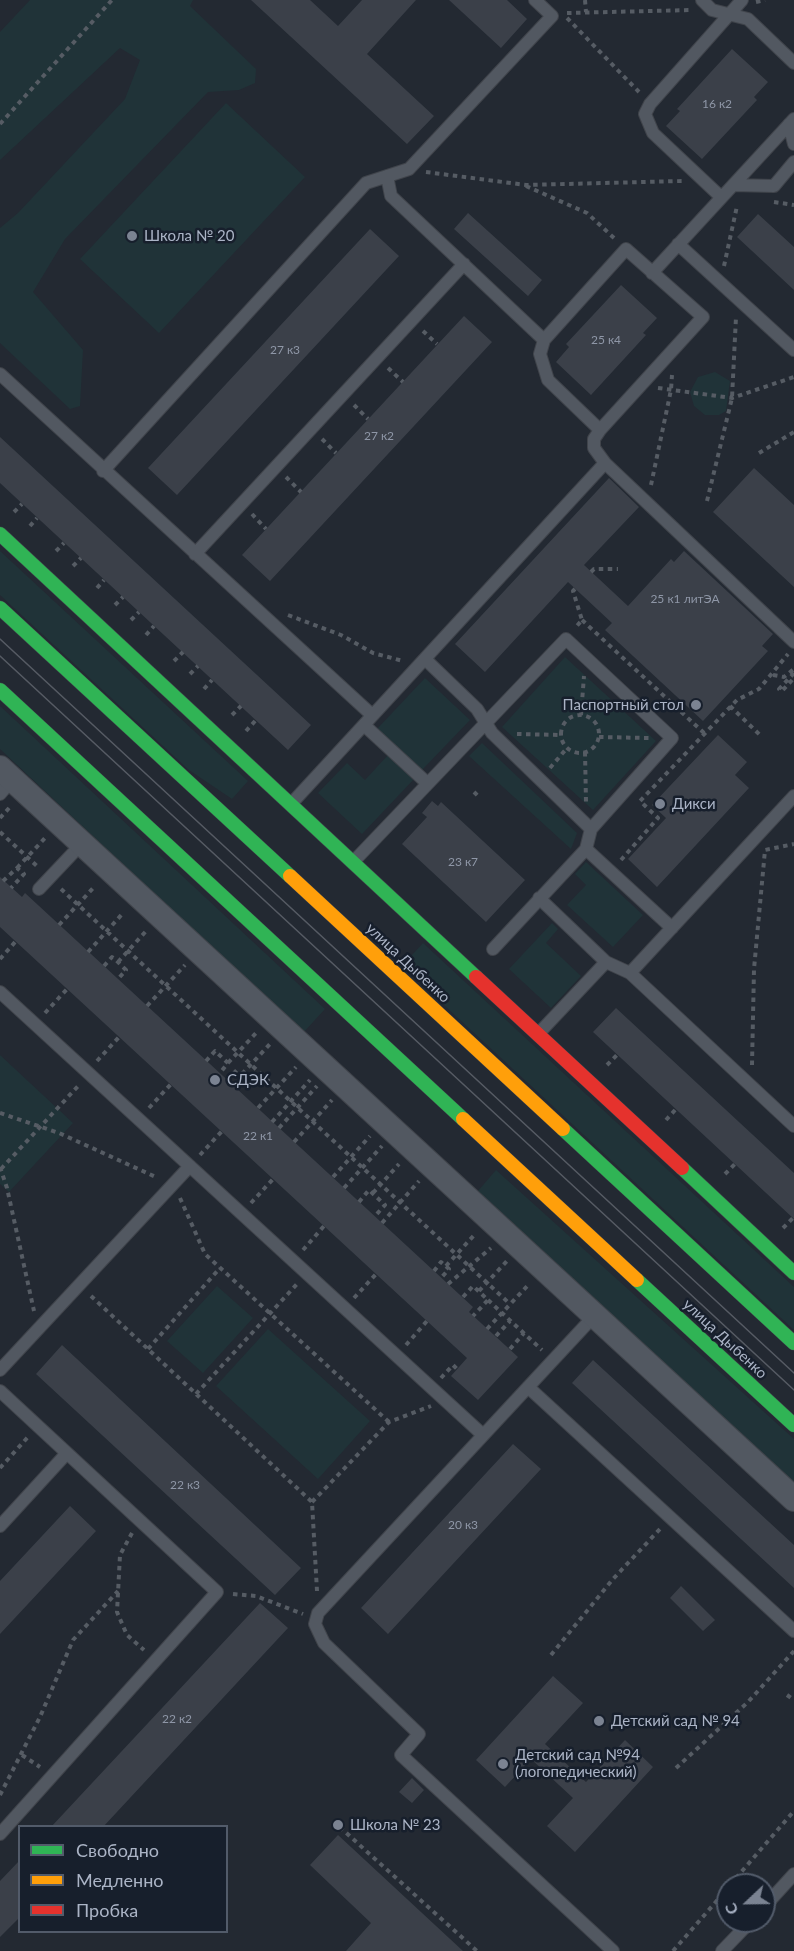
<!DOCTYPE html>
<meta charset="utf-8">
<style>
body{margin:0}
#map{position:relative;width:794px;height:1951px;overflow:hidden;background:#232932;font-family:Lato,sans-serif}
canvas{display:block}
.legend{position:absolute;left:18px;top:1825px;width:210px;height:108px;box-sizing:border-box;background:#171f2c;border:2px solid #525b6a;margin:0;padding:8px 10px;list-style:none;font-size:18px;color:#abb4c6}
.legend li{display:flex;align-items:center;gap:12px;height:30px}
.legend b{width:30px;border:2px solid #525b6a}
.north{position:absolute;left:716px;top:1873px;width:60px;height:60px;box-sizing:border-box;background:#171f2c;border:2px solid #525b6a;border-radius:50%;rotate:248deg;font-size:16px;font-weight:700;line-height:24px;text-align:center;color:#abb4c6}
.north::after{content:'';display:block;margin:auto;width:21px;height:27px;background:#7b8392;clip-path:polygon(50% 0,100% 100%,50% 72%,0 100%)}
</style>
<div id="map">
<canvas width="794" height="1951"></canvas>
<ul class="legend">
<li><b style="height:8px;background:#30b455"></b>Свободно</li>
<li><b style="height:8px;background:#ff9f0a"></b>Медленно</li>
<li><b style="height:8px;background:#e5322d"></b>Пробка</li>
</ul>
<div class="north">С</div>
</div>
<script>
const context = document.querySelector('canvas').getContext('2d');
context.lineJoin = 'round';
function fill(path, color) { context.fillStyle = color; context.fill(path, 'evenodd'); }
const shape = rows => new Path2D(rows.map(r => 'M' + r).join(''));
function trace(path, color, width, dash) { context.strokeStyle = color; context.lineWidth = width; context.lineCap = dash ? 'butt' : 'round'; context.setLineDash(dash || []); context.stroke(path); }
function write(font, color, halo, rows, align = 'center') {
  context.font = font + ' Lato,sans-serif'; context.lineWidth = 5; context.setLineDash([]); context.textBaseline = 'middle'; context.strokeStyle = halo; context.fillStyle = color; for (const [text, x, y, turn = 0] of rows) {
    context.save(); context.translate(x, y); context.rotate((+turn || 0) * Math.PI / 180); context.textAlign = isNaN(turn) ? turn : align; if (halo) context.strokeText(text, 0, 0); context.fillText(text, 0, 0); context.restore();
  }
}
const green = shape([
 [30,0,193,0,190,6,256,69,255,83,239,90,208,92,65,239,33,292,83,350,80,406,70,409,0,343,0,228,18,213,125,99,140,60,120,48,0,160,0,32],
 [226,103,305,177,159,333,80,259],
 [715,372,730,381,726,411,719,415,705,415,694,406,690,392,698,377],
 [0,551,248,781,232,799,189,770,0,595],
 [565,657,656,741,593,810,502,727],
 [425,678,470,720,422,770,377,729],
 [0,706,325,1009,303,1033,0,749],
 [482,743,577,833,571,849,469,756],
 [388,755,414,779,362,834,318,793,347,763,365,780],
 [586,862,643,915,613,947,567,905,586,885,575,874],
 [552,923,558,929,546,943,581,976,551,1008,509,969],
 [423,943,794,1287,794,1330,402,966],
 [0,1055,73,1123,9,1192,0,1184],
 [496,1170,794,1439,794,1483,478,1191],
 [217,1286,253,1318,203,1373,167,1341],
 [268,1329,370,1421,318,1479,216,1386]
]);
const building = shape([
 [251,0,310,0,338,26,362,0,416,0,367,54,434,116,407,144],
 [449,0,507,0,527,19,501,48],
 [732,49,768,82,754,97,757,100,702,159,666,126,680,111,677,109],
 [468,213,542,280,528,296,454,229],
 [758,214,794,247,794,290,737,237],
 [370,229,399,256,177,495,148,468],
 [621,285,657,318,643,333,646,335,591,395,556,362,569,347,566,344],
 [464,316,492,342,270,581,242,555],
 [0,437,311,725,288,750,0,483],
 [754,468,794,505,794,587,713,512],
 [609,478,639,507,584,565,628,606,671,559,674,562,684,551,773,634,762,646,768,651,703,721,605,630,612,623,568,582,485,672,455,644],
 [718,735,747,762,735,775,749,788,657,887,628,859,666,818,652,805],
 [432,801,438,806,441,802,525,880,486,922,402,844,427,817,422,813],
 [0,877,22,897,25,893,473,1307,469,1312,518,1357,478,1400,451,1376,467,1358,0,927],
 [616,1008,794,1173,794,1219,593,1032],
 [62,1345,301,1568,275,1595,36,1374],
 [593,1360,794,1545,794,1588,572,1383],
 [513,1444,541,1469,388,1634,361,1608],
 [70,1506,96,1531,0,1634,0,1581],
 [681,1586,715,1620,703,1631,670,1598],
 [260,1603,288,1628,103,1827,51,1827],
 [553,1676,583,1703,545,1744,586,1782,625,1740,653,1767,575,1852,547,1826,573,1798,531,1759,505,1787,476,1760],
 [412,1778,424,1790,412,1803,399,1792],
 [338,1835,463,1951,346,1951,371,1923,310,1865],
 [20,1860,20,1917,0,1937,0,1881]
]);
const path = shape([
 [585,0,586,12],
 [756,2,765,0],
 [567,13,692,10],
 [567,18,639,92],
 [0,124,112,0],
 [426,172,526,185,682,181],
 [526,186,587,213,614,238],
 [774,202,794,205],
 [724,266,737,206],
 [423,331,437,344],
 [388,368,403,382],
 [658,388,732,398,794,377],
 [354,405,368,419],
 [322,439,336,453],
 [759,453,794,432],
 [286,477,301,492],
 [651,485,671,390,672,375],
 [707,501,732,398,736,317],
 [14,512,22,504],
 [252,514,266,529],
 [30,526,37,518],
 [56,551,64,543],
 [73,566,81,558],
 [591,572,594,569,618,569],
 [97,588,104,580],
 [575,589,573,591,582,620,576,627],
 [115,605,123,597],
 [288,615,341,635,373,653,403,661],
 [131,620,139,612],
 [582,620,704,733],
 [146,635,154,626],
 [174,661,183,652],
 [794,673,779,689,782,691,794,678],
 [190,674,198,666],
 [773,675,784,677,794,669],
 [204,689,212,680],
 [730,706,762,737],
 [232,715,241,706],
 [581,715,584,676],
 '561 734a19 19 0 1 1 38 0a19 19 0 1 1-38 0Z',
 [246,731,256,720],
 [517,734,561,735],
 [599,737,649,738],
 [585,752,586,802],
 [550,768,567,748],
 [474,792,479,797],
 [0,818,10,807],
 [0,832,38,867],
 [621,860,658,818,640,801,737,700,759,689,788,654],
 [17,868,46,837],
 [3,881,17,868,24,874,11,888],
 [61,889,510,1304],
 [59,925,95,886],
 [88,952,124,912],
 [0,959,16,941],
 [118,962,147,930],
 [104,966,112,957,118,962,126,970,118,979],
 [147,1006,185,965],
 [45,1013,67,989],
 [97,1061,119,1037],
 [206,1061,215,1051,228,1063,220,1073],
 [228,1063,257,1032],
 [607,1065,617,1055],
 [752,1065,754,969,765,850,794,844],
 [242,1074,270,1044],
 [227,1080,237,1070,245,1077,235,1087],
 [149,1108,171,1084],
 [258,1108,296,1067],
 [0,1113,59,1133,158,1178],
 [666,1120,676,1109],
 [272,1122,310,1080],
 [279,1128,317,1086],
 [294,1142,332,1100],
 [200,1155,222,1131],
 [0,1167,7,1188,34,1311],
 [1,1169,80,1084],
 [725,1174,735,1164],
 [333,1177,370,1136],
 [344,1188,382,1146],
 [373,1193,399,1164],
 [180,1198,205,1254,389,1422],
 [359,1202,369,1190,385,1205,375,1216],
 [251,1203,273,1179],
 [382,1223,419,1181],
 [783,1228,793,1218],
 [303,1250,324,1226],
 [446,1266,476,1233],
 [434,1271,441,1262,449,1269,441,1278],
 [448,1284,491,1248],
 [479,1291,507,1261],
 [91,1296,312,1502,317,1591],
 [463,1297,473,1286,488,1300,473,1316],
 [354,1298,376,1274],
 [488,1300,542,1350],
 [487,1329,530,1283],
 [496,1336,510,1321],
 [406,1345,427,1321],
 [148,1349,220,1268],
 [510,1349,524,1333],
 [441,1378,453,1365,457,1369],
 [196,1394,297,1284],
 [0,1468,28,1437],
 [312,1502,389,1422,431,1406],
 [132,1533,120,1555,117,1612,127,1635,144,1650],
 [233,1594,256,1596,303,1614],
 [551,1655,613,1579,660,1529],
 [787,1695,794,1700],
 [22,1755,40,1767],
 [676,1768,748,1702,794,1651],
 [0,1795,40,1717,73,1640,118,1591],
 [333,1821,477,1951],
 [730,1885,794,1811],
 [673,1951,728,1888]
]);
const lane = shape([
 [702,0,712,10,748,19,794,63],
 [789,124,794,144],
 [387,176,391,196,544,340],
 [733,185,774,186,794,162],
 [721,197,653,133,645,114,650,104,742,0],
 [678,244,794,350],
 [652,273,794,119],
 [0,374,372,715],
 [605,463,794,642],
 [103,471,366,183,409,169,552,16,535,0],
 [195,554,464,264],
 [425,659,477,709,492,733,591,829],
 [364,725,427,783],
 [0,794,12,780],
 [291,804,605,463,594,448,594,439,600,430,703,317,626,249,544,340,540,354,548,380,600,430],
 [586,849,672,928],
 [354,861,566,639,672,738,591,829,586,849,493,949],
 [39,889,73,853],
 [539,898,606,962,630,973,794,1126],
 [630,973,794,796],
 [0,992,483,1435],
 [539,1033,606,962],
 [595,1315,318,1613,315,1624,324,1643,419,1734,401,1755,613,1951],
 [0,1370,190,1166],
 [528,1387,794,1631],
 [0,1391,217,1592,0,1834],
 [0,1526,67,1453],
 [764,1907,794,1874],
 [722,1951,751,1921]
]);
const street = shape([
 [0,768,794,1499]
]);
const fast = shape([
 [0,534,476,977],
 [0,608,290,876],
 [0,690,463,1119],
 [563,1129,794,1343],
 [682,1168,794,1273],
 [637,1280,794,1425]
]);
const slow = shape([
 [290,876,563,1129],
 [463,1119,637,1280]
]);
const jam = shape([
 [476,977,682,1168]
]);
const tram = shape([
 [0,639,794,1373],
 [0,656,794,1390]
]);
const markers = [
 [132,236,6,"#7b8392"],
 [696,705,6,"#7b8392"],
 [660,804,6,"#7b8392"],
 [215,1080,6,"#7b8392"],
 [599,1721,6,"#7b8392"],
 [503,1764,6,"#7b8392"],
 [338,1825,6,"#7b8392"]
];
const numberNames = [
 ["16 к2",717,104],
 ["25 к4",606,340],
 ["27 к3",285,350],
 ["27 к2",379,436],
 ["25 к1 литЭА",685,599],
 ["23 к7",463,862],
 ["22 к1",258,1136],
 ["22 к3",185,1485],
 ["20 к3",463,1525],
 ["22 к2",177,1719]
];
const poiNames = [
 ["Школа № 20",144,236],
 ["Паспортный стол",684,705,"right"],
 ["Дикси",672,804],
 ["СДЭК",227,1080],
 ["Детский сад № 94",611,1721],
 ["Детский сад №94",515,1755],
 ["(логопедический)",515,1772],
 ["Школа № 23",350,1825]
];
const streetNames = [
 ["улица Дыбенко",408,963,43],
 ["улица Дыбенко",725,1339,43]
];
fill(green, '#203338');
fill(building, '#3b4049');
trace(lane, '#40444b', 14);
trace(street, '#40444b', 26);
trace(fast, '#40444b', 15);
trace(slow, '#40444b', 15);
trace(jam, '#40444b', 15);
trace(path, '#565c64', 4, [4.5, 4.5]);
trace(lane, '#525861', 12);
trace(street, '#525861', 24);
trace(fast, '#30b455', 14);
trace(slow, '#ff9f0a', 14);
trace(jam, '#e5322d', 14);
trace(tram, '#565b64', 1.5);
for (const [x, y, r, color] of markers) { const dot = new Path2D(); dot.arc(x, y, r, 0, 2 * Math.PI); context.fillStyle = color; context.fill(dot); trace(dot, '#171f2c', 2); }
write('12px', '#8f97a7', null, numberNames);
write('15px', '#abb4c6', '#171f2c', poiNames, 'left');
write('15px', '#abb4c6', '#171f2c', streetNames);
</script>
